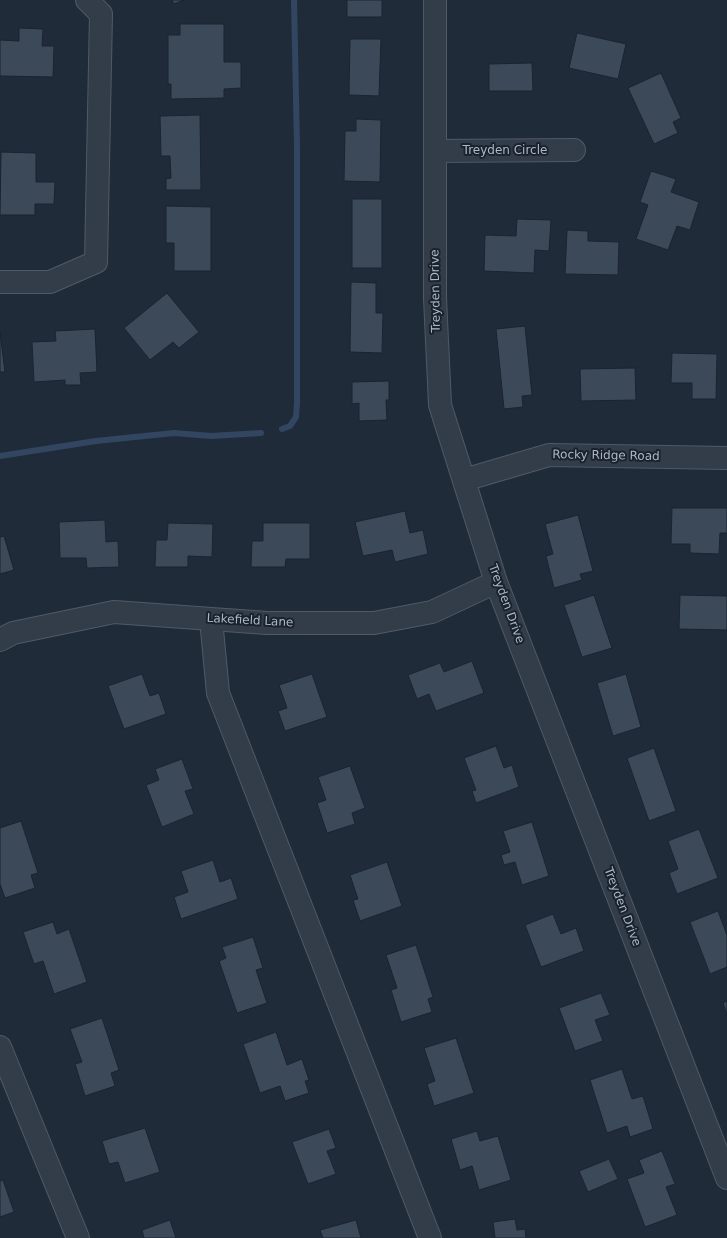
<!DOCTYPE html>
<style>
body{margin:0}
canvas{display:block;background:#1f2b39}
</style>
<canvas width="727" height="1238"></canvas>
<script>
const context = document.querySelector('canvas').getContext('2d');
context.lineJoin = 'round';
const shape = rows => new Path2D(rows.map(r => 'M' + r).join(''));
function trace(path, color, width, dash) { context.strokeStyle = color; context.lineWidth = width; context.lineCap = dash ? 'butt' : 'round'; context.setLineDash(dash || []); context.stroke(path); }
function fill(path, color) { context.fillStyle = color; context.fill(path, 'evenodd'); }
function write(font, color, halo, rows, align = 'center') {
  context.font = font + ' "DejaVu Sans",sans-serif'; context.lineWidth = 4; context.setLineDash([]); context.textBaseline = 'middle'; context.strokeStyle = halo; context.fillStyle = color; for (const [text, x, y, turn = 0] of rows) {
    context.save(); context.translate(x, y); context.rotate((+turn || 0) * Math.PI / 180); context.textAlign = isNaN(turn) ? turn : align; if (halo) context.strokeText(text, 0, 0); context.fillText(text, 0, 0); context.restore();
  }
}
const stream = shape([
 [282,429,290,426,296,417,297,402,297,147,294,0],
 [0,456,96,441,174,433,211,436,261,433]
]);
const building = shape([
 [172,0,184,0,174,4,172,0],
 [347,0,382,0,382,17,347,17,347,0],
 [180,24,224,24,224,62,241,62,241,88,224,89,224,98,171,99,171,84,168,84,168,35,180,35,180,24],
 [19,28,43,29,42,46,54,46,53,77,0,76,0,40,19,41,19,28],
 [577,33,626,44,618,79,569,68,577,33],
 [350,39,381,39,379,96,349,95,350,39],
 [532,63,533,91,489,91,489,64,532,63],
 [661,73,681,118,673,122,678,133,654,144,628,88,661,73],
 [200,115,201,190,166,190,166,179,171,178,170,156,161,156,160,116,200,115],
 [356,119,381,120,380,182,344,181,345,131,356,131,356,119],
 [1,152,36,153,36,182,55,182,54,204,35,204,35,215,0,215,1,152],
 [651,171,676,179,671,192,699,202,690,230,677,226,668,250,636,239,648,205,640,202,651,171],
 [352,199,382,199,382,268,352,268,352,199],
 [166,206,211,207,211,271,174,271,174,243,166,243,166,206],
 [517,219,551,220,549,251,535,250,534,273,484,271,485,235,516,236,517,219],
 [567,230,588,231,588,241,619,242,618,275,565,274,567,230],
 [351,282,376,283,376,313,383,313,382,353,350,352,351,282],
 [167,293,199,332,179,348,173,342,150,360,124,328,167,293],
 [525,326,532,395,522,396,523,407,504,409,496,329,525,326],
 [95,329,97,372,80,373,81,385,65,385,65,380,34,382,32,342,56,341,55,331,95,329],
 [0,332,5,372,0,372,0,332],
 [672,353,717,354,716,399,692,399,692,383,671,383,672,353],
 [635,368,636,400,581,401,580,369,635,368],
 [389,381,389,400,386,400,387,420,359,421,359,403,352,404,352,382,389,381],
 [672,508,727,508,727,533,720,533,719,554,690,553,690,544,671,544,672,508],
 [405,511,410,533,423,530,428,554,395,562,392,550,363,556,355,522,405,511],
 [578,515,593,571,580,574,582,580,554,588,546,556,553,554,545,524,578,515],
 [105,520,106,542,118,541,119,567,87,568,86,558,60,558,59,522,105,520],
 [168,523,213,524,212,557,188,556,188,567,155,567,156,540,167,540,168,523],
 [263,523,310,523,310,559,286,559,285,567,251,567,252,541,263,541,263,523],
 [4,536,14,570,0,574,0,537,4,536],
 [594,595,612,648,582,657,564,605,594,595],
 [680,595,727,596,727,630,679,629,680,595],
 [472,661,484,693,436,711,429,694,417,699,408,675,440,663,444,672,472,661],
 [142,674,150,696,159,693,166,714,124,729,108,686,142,674],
 [312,674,327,717,285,731,278,711,287,708,279,685,312,674],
 [626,674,641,727,613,736,597,683,626,674],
 [496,746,504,768,512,765,519,787,476,803,472,791,476,790,464,758,496,746],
 [654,748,676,811,649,821,627,758,654,748],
 [182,759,193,789,185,791,194,814,162,827,146,785,159,780,155,769,182,759],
 [350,766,365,808,352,813,355,824,327,833,317,803,326,800,318,777,350,766],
 [21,821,38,873,31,875,35,888,5,898,0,884,0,828,21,821],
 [532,822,549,876,522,885,515,862,504,865,501,855,510,852,503,831,532,822],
 [699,829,718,878,677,894,669,873,678,869,668,841,699,829],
 [213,860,220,882,231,878,238,899,181,919,174,897,188,892,181,871,213,860],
 [387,862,402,906,360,921,353,900,358,899,350,875,387,862],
 [718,911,727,935,727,967,710,974,690,922,718,911],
 [553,914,561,934,576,928,584,951,541,967,525,925,553,914],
 [53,922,57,934,69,929,87,982,54,994,43,961,34,964,23,932,53,922],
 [253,937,263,968,256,970,267,1003,237,1013,219,961,226,958,222,947,253,937],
 [416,945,433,997,428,999,432,1012,401,1022,391,990,397,988,386,955,416,945],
 [601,993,610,1015,595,1020,603,1041,575,1051,559,1008,601,993],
 [727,1001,727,1015,723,1003,727,1001],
 [102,1018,119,1070,111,1073,115,1086,85,1096,75,1064,82,1062,70,1029,102,1018],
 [276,1032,287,1065,302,1059,309,1080,305,1081,309,1093,285,1101,280,1086,260,1093,243,1044,276,1032],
 [456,1038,474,1093,434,1106,427,1084,435,1081,424,1048,456,1038],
 [622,1069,632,1099,643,1096,653,1129,630,1137,627,1126,607,1133,590,1080,622,1069],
 [145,1128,160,1172,125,1183,118,1162,109,1164,102,1141,145,1128],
 [329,1129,336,1148,327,1151,336,1174,308,1184,292,1142,329,1129],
 [477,1131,480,1141,498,1136,511,1180,479,1190,472,1166,460,1170,451,1139,477,1131],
 [662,1151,675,1184,666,1187,677,1215,645,1227,627,1179,644,1173,639,1160,662,1151],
 [609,1159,618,1179,588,1192,579,1171,609,1159],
 [3,1180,14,1212,0,1217,0,1181,3,1180],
 [515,1219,517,1230,525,1229,526,1238,495,1238,493,1222,515,1219],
 [170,1220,176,1238,144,1238,142,1230,170,1220],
 [356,1220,361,1238,323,1238,320,1230,356,1220]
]);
const minor = shape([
 [435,0,435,298,440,405,496,582,727,1178],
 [435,151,574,150],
 [0,282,50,282,96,262,101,14,87,0],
 [464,480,549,455,727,458],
 [211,619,218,693,430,1238],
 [0,640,13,633,114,612,267,623,374,623,432,612,496,582],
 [0,1047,78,1238]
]);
const streetNames = [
 ["Treyden Circle",505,151],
 ["Treyden Drive",436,291,-91],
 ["Rocky Ridge Road",606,456,1],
 ["Treyden Drive",506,604,70],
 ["Lakefield Lane",250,621,3],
 ["Treyden Drive",622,907,69]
];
trace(stream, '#324661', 6);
fill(building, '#3b4959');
trace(building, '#1a2430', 1);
trace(minor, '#505a67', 24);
trace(minor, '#333d49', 22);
write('12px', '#adb7c6', '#19222e', streetNames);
</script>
